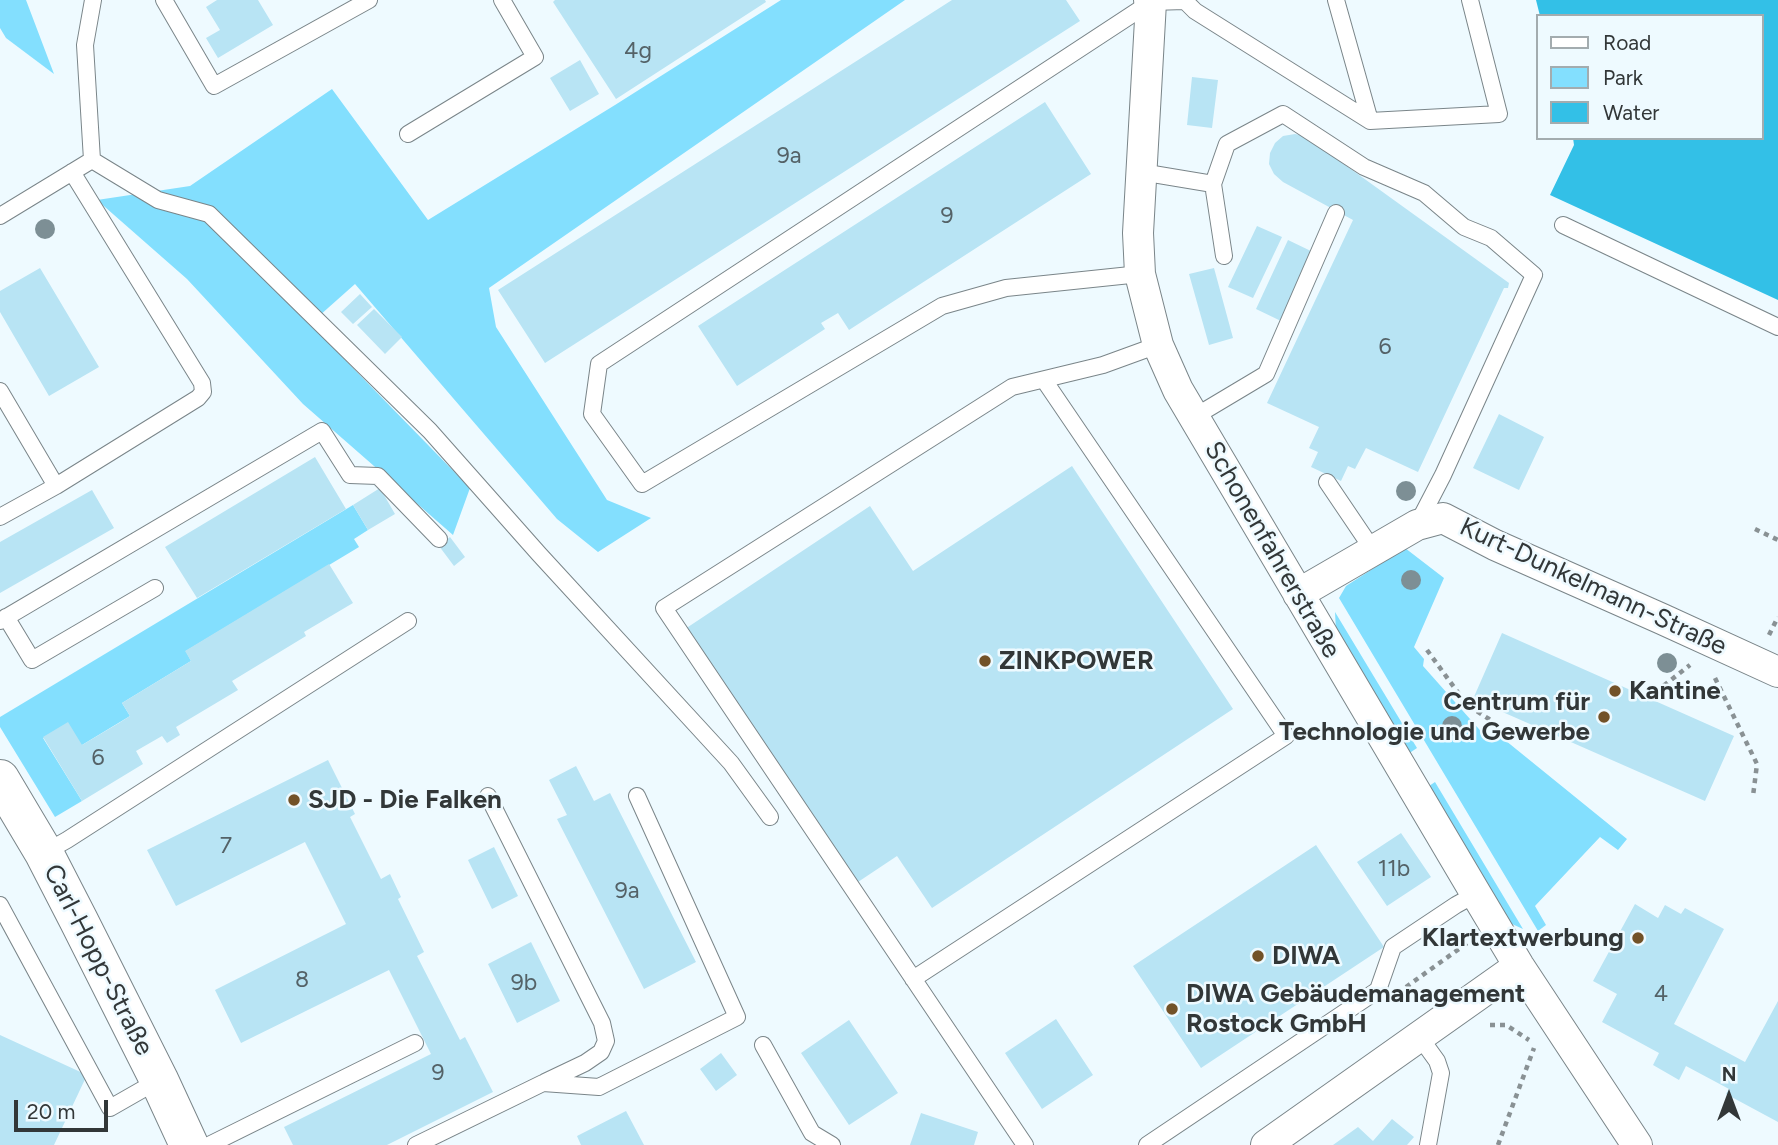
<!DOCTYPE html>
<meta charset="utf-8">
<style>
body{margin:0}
#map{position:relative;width:1778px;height:1145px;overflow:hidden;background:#eefaff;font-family:Figtree,sans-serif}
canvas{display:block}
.legend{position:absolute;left:1536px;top:14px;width:228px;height:126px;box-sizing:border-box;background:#eefaff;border:2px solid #a3acaf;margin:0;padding:9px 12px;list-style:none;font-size:21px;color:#323738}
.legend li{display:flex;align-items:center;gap:14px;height:35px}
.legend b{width:35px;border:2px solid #a3acaf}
.north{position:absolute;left:1694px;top:1061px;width:70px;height:70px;-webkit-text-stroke:5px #eefaff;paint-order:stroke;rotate:0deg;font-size:19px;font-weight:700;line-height:28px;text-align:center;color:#323738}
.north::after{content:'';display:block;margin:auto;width:24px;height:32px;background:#323738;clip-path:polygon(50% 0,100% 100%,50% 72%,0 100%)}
.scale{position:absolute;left:14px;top:1100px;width:94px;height:32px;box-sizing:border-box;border:4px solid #323738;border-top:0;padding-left:9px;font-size:21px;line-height:24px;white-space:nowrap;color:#323738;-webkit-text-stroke:5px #eefaff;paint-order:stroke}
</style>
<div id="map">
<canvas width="1778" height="1145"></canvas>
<ul class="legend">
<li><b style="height:9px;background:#fff"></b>Road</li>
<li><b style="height:19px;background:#83dffe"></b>Park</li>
<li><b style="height:19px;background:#33c0e7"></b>Water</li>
</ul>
<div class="north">N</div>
<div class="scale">20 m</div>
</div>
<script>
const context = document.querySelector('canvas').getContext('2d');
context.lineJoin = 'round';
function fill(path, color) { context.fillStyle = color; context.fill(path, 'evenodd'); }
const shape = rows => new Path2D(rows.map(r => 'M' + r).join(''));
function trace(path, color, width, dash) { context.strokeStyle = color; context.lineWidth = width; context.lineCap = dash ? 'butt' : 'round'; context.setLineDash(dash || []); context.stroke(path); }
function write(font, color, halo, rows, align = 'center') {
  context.font = font + ' Figtree,sans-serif'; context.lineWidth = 5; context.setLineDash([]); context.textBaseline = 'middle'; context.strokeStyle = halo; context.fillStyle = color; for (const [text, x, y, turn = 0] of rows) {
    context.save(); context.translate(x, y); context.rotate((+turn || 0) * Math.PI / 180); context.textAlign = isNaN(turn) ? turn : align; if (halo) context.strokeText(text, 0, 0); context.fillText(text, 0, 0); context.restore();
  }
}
const green = shape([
 [0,0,26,0,54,74,6,38,0,28],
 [781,0,905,0,489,288,496,327,607,500,651,518,598,552,557,519,355,284,310,324,470,488,453,535,303,404,187,279,97,200,190,186,332,89,428,220,615,105],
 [353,505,368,530,354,539,359,547,186,651,191,661,122,703,130,716,82,745,43,738,82,801,55,817,0,727,0,717],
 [1405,548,1444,578,1414,647,1424,659,1423,666,1486,737,1495,732,1627,839,1618,850,1600,837,1535,906,1546,925,1538,931,1339,598,1346,586],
 [1335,612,1417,748,1408,754,1336,631],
 [1435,782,1523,929,1512,924,1504,915,1426,788]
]);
const water = shape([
 [1536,0,1778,0,1778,300,1550,195,1574,145,1573,138,1762,138,1762,16,1540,16]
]);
const building = shape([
 [217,0,258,0,273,25,218,58,206,38,220,30,206,7],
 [555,0,765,0,766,2,616,99,553,2],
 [952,0,1066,0,1080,21,545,363,498,290],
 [580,60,599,94,570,111,550,78],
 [1192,77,1218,80,1212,128,1187,125],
 [1045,102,1091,174,849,330,838,313,821,323,825,329,737,386,698,326],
 [1295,134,1305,136,1509,283,1508,288,1504,288,1418,472,1366,448,1355,469,1348,466,1341,481,1311,467,1318,452,1309,448,1319,427,1267,403,1353,220,1283,182,1274,174,1269,164,1270,153,1275,143,1283,136],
 [1257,226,1282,237,1253,298,1228,287],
 [1288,240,1313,252,1281,321,1256,309],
 [40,268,99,367,49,396,0,312,0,291],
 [1214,268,1233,338,1209,345,1189,274],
 [360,294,372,307,353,324,341,312],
 [374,309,402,337,385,354,357,325],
 [1499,414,1544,437,1519,490,1473,468],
 [315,457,346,509,197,598,165,547],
 [1072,466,1233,709,932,908,897,856,855,884,685,629,870,506,913,571],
 [380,488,395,514,368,530,353,505],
 [92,490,114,528,0,593,0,542],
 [450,537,465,557,454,566,439,546],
 [329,564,353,603,304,632,306,636,232,681,238,690,176,727,180,735,167,743,162,736,136,751,143,764,82,801,43,737,68,722,82,745,119,723,130,716,122,703,191,661,185,651],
 [1502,633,1734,736,1705,801,1473,699],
 [328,760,355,814,350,817,381,879,390,874,401,897,398,899,424,952,417,956,460,1040,465,1037,493,1092,387,1145,293,1145,284,1127,431,1054,389,970,241,1043,215,990,346,924,305,842,176,906,147,850],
 [576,766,594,801,610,793,696,962,644,989,557,819,567,815,549,780],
 [1401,833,1431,877,1387,906,1357,862],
 [1316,845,1384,947,1201,1068,1133,966],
 [494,847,518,896,492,909,468,860],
 [1635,904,1658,918,1665,905,1681,914,1685,908,1724,929,1674,1024,1745,1062,1778,1001,1778,1122,1726,1094,1729,1089,1686,1066,1679,1080,1653,1065,1659,1053,1602,1022,1617,994,1593,981],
 [531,942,560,1001,517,1023,488,964],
 [1056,1019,1093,1075,1042,1109,1005,1053],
 [849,1020,898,1093,849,1125,801,1053],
 [0,1035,87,1075,54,1145,0,1145],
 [721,1053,737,1075,716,1091,700,1069],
 [626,1111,644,1145,581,1145,577,1136],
 [921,1113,978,1132,974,1145,910,1145],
 [1392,1119,1414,1137,1407,1145,1333,1145,1358,1127,1373,1141]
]);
const path = shape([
 [1755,529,1778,540],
 [1769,635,1778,617],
 [1427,650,1467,705,1500,726],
 [1715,678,1757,764,1753,796],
 [1648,698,1690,665],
 [1406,987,1470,941],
 [1490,1025,1506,1025,1529,1040],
 [1498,1145,1534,1048]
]);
const service = shape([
 [164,0,214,86,369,0],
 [1336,0,1370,121],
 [408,134,535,57,502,0],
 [92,160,158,200,209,214,430,431,539,554,731,763,770,817],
 [1141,172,1213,184,1227,144,1283,114,1364,167,1424,193,1464,227,1491,238,1534,275,1443,475,1417,525],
 [1213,184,1224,256],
 [0,216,92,160,85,45,93,0],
 [1563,225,1778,327],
 [1140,274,1006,288,942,306,642,484,592,414,599,364,1151,2,1185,1,1195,11,1370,121,1499,114,1470,0],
 [0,391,56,486],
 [1194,417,1266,374,1336,213],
 [1327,482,1373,550],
 [0,517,56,486,198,398,203,392,202,383,72,172],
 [6,617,32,660,155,588],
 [0,621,322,431,350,475,378,476,439,539],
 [488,796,602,1023,606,1041,601,1052,585,1063,545,1082],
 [44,853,67,840,408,621],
 [0,905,110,1108,159,1080],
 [913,979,1286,736,1044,380],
 [1419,1036,1437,1061,1441,1073,1428,1145],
 [763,1045,812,1133,832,1145],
 [209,1145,415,1043],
 [416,1145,543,1083,599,1087,737,1017,637,796],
 [1025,1145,664,608,1012,387,1103,365,1158,345],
 [1147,1145,1378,990,1393,947,1456,905,1476,894]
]);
const minor = shape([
 [1149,0,1151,2,1138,233,1140,274,1158,345,1178,390,1476,894,1519,966,1637,1145],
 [1298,594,1417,525,1443,518,1495,545,1662,619,1778,672],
 [1266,1145,1519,966]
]);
const tertiary = shape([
 [0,779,44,853,79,921,159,1080,189,1145]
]);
const trees = [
 [45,229],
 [1406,491],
 [1411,580],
 [1667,663],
 [1452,726]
];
const markers = [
 [985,661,7,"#725228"],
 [1615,691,7,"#725228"],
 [1604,717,7,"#725228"],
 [294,800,7,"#725228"],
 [1638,938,7,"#725228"],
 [1258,956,7,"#725228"],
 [1172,1009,7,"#725228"]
];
const numberNames = [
 ["4g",638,51],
 ["9a",789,156],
 ["9",947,216],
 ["6",1385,347],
 ["6",98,758],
 ["7",226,846],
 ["11b",1394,869],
 ["9a",627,891],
 ["8",302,980],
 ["9b",524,983],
 ["4",1661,994],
 ["9",438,1073]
];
const streetNames = [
 ["Schonenfahrerstraße",1272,550,60],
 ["Kurt-Dunkelmann-Straße",1593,587,25],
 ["Carl-Hopp-Straße",98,960,63]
];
const poiNames = [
 ["ZINKPOWER",999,661],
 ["Kantine",1629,691],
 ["Centrum für",1590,702,"right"],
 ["Technologie und Gewerbe",1590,732,"right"],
 ["SJD - Die Falken",308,800],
 ["Klartextwerbung",1624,938,"right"],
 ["DIWA",1272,956],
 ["DIWA Gebäudemanagement",1186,994],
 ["Rostock GmbH",1186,1024]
];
fill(green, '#83dffe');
fill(water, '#33c0e7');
fill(building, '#b8e4f4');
trace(service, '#7a8589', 18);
trace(minor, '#7a8589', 32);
trace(tertiary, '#7a8589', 40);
trace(path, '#899194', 4.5, [5, 5]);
trace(service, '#fff', 16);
trace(minor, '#fff', 30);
trace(tertiary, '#fff', 38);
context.fillStyle = '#7d8f95';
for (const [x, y] of trees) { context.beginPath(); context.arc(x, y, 10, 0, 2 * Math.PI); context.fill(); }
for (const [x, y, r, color] of markers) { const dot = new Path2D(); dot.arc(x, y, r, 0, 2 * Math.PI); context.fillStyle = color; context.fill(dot); trace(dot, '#eefaff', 2.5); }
write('23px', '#546267', null, numberNames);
write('26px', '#323738', '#eefaff', streetNames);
write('bold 26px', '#323738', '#eefaff', poiNames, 'left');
</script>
